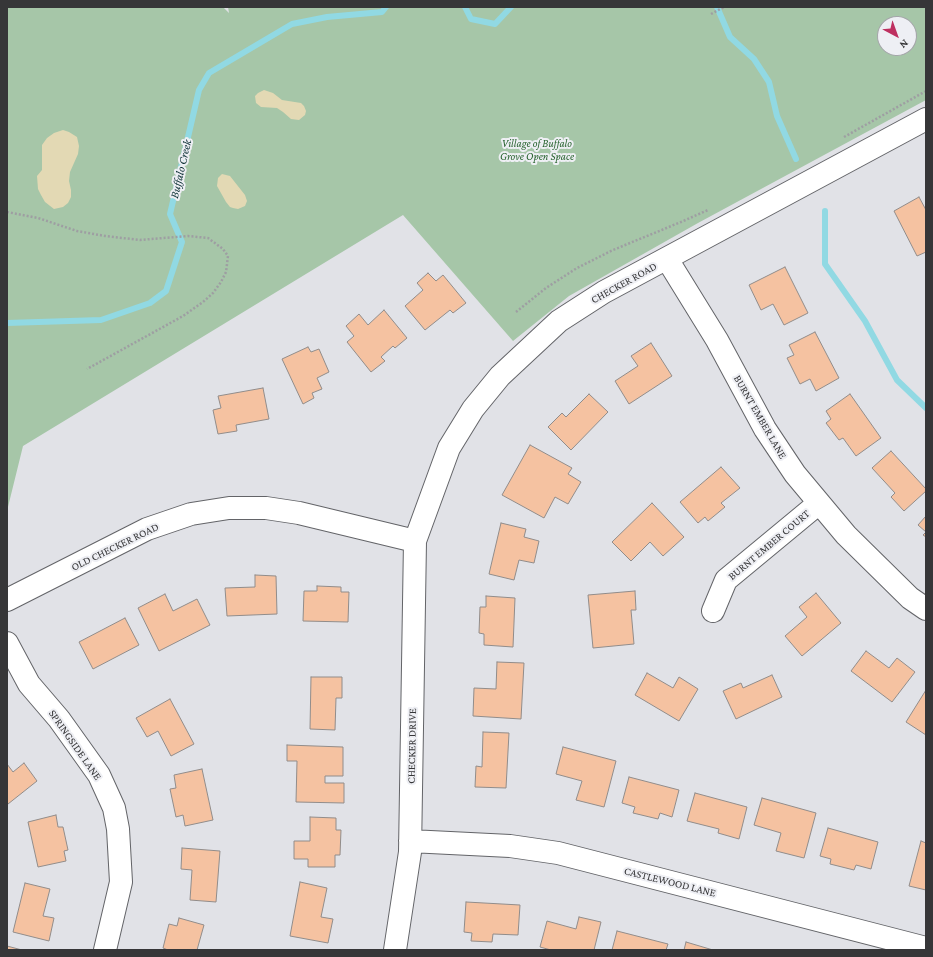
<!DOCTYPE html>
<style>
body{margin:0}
#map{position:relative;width:933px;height:957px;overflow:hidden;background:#e1e2e7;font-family:"Crimson Pro",serif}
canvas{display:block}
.frame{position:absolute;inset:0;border:8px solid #363638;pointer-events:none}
.north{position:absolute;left:877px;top:16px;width:40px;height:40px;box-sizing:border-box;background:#eeeff4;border:1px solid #a4a5a9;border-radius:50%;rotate:139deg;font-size:11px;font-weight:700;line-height:16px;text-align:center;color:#363638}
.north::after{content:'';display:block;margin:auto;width:14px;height:18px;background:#be3060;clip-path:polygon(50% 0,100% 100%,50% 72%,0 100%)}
</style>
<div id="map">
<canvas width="933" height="957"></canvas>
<div class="frame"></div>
<div class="north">N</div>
</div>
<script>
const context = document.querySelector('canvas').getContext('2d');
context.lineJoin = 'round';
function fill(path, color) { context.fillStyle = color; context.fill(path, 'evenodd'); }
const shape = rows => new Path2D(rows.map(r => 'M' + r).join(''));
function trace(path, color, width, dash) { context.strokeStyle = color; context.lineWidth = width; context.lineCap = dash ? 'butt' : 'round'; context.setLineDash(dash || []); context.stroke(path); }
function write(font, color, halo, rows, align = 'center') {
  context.font = font + ' "Crimson Pro",serif'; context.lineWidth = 4; context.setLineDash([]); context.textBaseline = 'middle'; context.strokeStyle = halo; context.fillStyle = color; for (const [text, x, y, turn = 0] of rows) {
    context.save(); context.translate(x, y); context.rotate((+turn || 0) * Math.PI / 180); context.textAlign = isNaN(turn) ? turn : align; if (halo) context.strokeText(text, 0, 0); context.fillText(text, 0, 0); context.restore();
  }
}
const green = shape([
 [7,7,223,7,229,13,228,7,926,7,926,100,698,223,569,296,513,341,403,215,23,446,7,511],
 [885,24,909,24,909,48,885,48]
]);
const sand = shape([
 [264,90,273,93,282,100,301,103,304,106,306,111,305,115,299,120,291,119,283,112,277,108,261,107,256,103,255,96,258,93],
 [63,130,69,132,77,137,79,146,78,154,70,172,69,181,71,190,71,197,68,203,63,207,54,209,45,202,41,195,38,189,37,176,42,170,42,145,47,138,54,133],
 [222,174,230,176,245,195,247,201,245,206,238,209,233,208,230,207,226,202,217,186,218,178]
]);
const stream = shape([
 [465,7,471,19,495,24,511,7],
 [717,7,730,37,754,59,769,82,777,116,796,159],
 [825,211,825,264,865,321,897,380,926,408],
 [7,323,101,320,150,303,166,291,182,242,170,214,199,90,209,73,292,24,327,17,382,12,386,7]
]);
const building = shape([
 [919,197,926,210,926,252,917,256,894,211,919,197],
 [785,267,808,313,784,325,773,304,761,310,749,285,785,267],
 [428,273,436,281,443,275,466,303,453,313,450,310,425,330,405,306,423,290,417,283,428,273],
 [384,310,407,338,395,348,393,346,381,357,385,361,371,372,347,342,354,336,346,326,359,314,368,325,384,310],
 [815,332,839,378,816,391,810,379,800,384,787,358,794,355,789,345,815,332],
 [651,343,672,376,629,404,615,381,638,366,631,356,651,343],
 [308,347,311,352,319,349,329,372,317,378,322,389,312,393,314,398,303,404,282,359,308,347],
 [263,388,269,419,236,425,237,431,218,434,213,410,221,408,218,396,263,388],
 [589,394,608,412,571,450,548,427,562,413,566,417,589,394],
 [850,394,881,438,856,456,843,438,839,440,826,423,831,419,826,411,850,394],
 [530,445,572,468,568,474,581,482,568,504,555,497,544,518,502,495,530,445],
 [891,451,926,489,926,491,904,511,891,497,895,493,872,468,891,451],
 [721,467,740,488,721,503,725,507,708,521,705,517,698,523,680,502,721,467],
 [652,503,684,537,663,556,650,542,631,561,612,542,652,503],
 [926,516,926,537,923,535,926,532,918,525,926,516],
 [501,523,526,529,524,537,539,541,534,563,519,560,514,580,489,574,501,523],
 [255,575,276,576,277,614,227,616,225,588,255,587,255,575],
 [317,586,341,587,341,592,349,592,348,622,303,621,304,591,317,591,317,586],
 [635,591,636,610,631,610,634,644,593,648,588,595,635,591],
 [816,593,841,623,802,656,785,636,807,617,799,607,816,593],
 [165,594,173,611,197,599,210,625,159,651,138,608,165,594],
 [486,596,515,598,513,647,484,645,484,634,479,633,480,607,486,607,486,596],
 [125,618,139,645,93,669,79,642,125,618],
 [866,651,889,668,897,658,915,672,892,702,851,671,866,651],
 [497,662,524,663,521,719,473,716,474,688,496,689,497,662],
 [647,673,673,688,679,677,698,689,679,721,635,695,647,673],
 [772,675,782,697,736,719,723,691,741,683,743,688,772,675],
 [311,677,342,677,342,698,336,698,335,730,310,729,311,677],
 [926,690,926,735,906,722,926,690],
 [170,699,194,744,171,756,158,731,147,737,136,718,170,699],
 [483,732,509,733,506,788,475,787,476,766,482,767,483,732],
 [287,745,343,747,343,776,325,776,325,783,344,783,344,803,296,802,297,761,287,761,287,745],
 [563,747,616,761,604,807,576,800,582,781,556,774,563,747],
 [24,763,37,781,8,804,7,803,7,764,13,772,24,763],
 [202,769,213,820,185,826,183,815,176,817,170,789,176,788,174,775,202,769],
 [629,777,679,790,672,817,660,813,658,819,633,813,635,807,622,803,629,777],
 [695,793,747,807,739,839,718,833,719,829,687,821,695,793],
 [762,798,816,813,804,858,776,851,781,833,754,825,762,798],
 [56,815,58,827,63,827,68,850,64,851,66,861,38,867,28,822,56,815],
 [310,817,336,818,336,830,341,830,340,855,335,855,335,867,308,867,308,859,294,859,294,841,310,841,310,817],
 [828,828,878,842,871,869,856,865,854,870,830,864,831,859,820,856,828,828],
 [921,841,926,843,926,890,909,886,921,841],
 [182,848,220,851,216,902,190,900,192,870,181,869,182,848],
 [300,882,327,888,321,917,333,919,328,943,290,936,300,882],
 [25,883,50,889,43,916,54,918,49,941,13,932,25,883],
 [466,902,520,905,518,935,493,934,492,942,471,941,472,933,464,932,466,902],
 [579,917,601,922,594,950,551,950,540,947,547,921,576,929,579,917],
 [179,918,204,925,197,950,168,950,163,948,169,924,177,926,179,918],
 [617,931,668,944,666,950,612,950,617,931],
 [686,942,713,950,684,950,686,942],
 [7,946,22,950,7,950,7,946]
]);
const path = shape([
 [711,14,724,7],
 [844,137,926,91],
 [7,212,38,218,77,231,105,236,140,240,188,236,208,238,223,249,228,256,226,272,221,282,213,293,203,302,183,316,87,369],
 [516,312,546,288,577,268,613,250,681,222,708,210]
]);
const minor = shape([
 [667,259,717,340,765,429,795,474,846,535,910,598,926,609],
 [7,600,147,529,191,514,229,508,266,508,299,513,415,541],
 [713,611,726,580,819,503],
 [7,643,29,684,59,719,99,775,114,808,118,829,121,882,105,950],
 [410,841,510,846,558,853,926,948],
 [395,950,410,852,415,541,449,448,473,409,500,376,559,321,604,292,926,119]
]);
const parkNames = [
 ["Village of Buffalo",537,144],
 ["Grove Open Space",537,157]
];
const streetNames = [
 ["CHECKER ROAD",624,283,-29],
 ["BURNT EMBER LANE",760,417,60],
 ["BURNT EMBER COURT",769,545,-40],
 ["OLD CHECKER ROAD",115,547,-26],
 ["SPRINGSIDE LANE",75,745,55],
 ["CHECKER DRIVE",412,746,-89],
 ["CASTLEWOOD LANE",670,882,14]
];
const waterNames = [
 ["Buffalo Creek",181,169,-77]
];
fill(green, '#a6c6a8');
fill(sand, '#e3d9b4');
trace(stream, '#91d9e3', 6);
fill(building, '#f5c2a1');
trace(building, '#918c8a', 1);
trace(minor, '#636468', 24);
trace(path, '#9e9ea2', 2.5, [2, 2]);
trace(minor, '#fff', 22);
write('italic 11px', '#296430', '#eeeff4', parkNames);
write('11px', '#363638', '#eeeff4', streetNames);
write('italic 12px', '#0c3035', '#eeeff4', waterNames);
</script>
